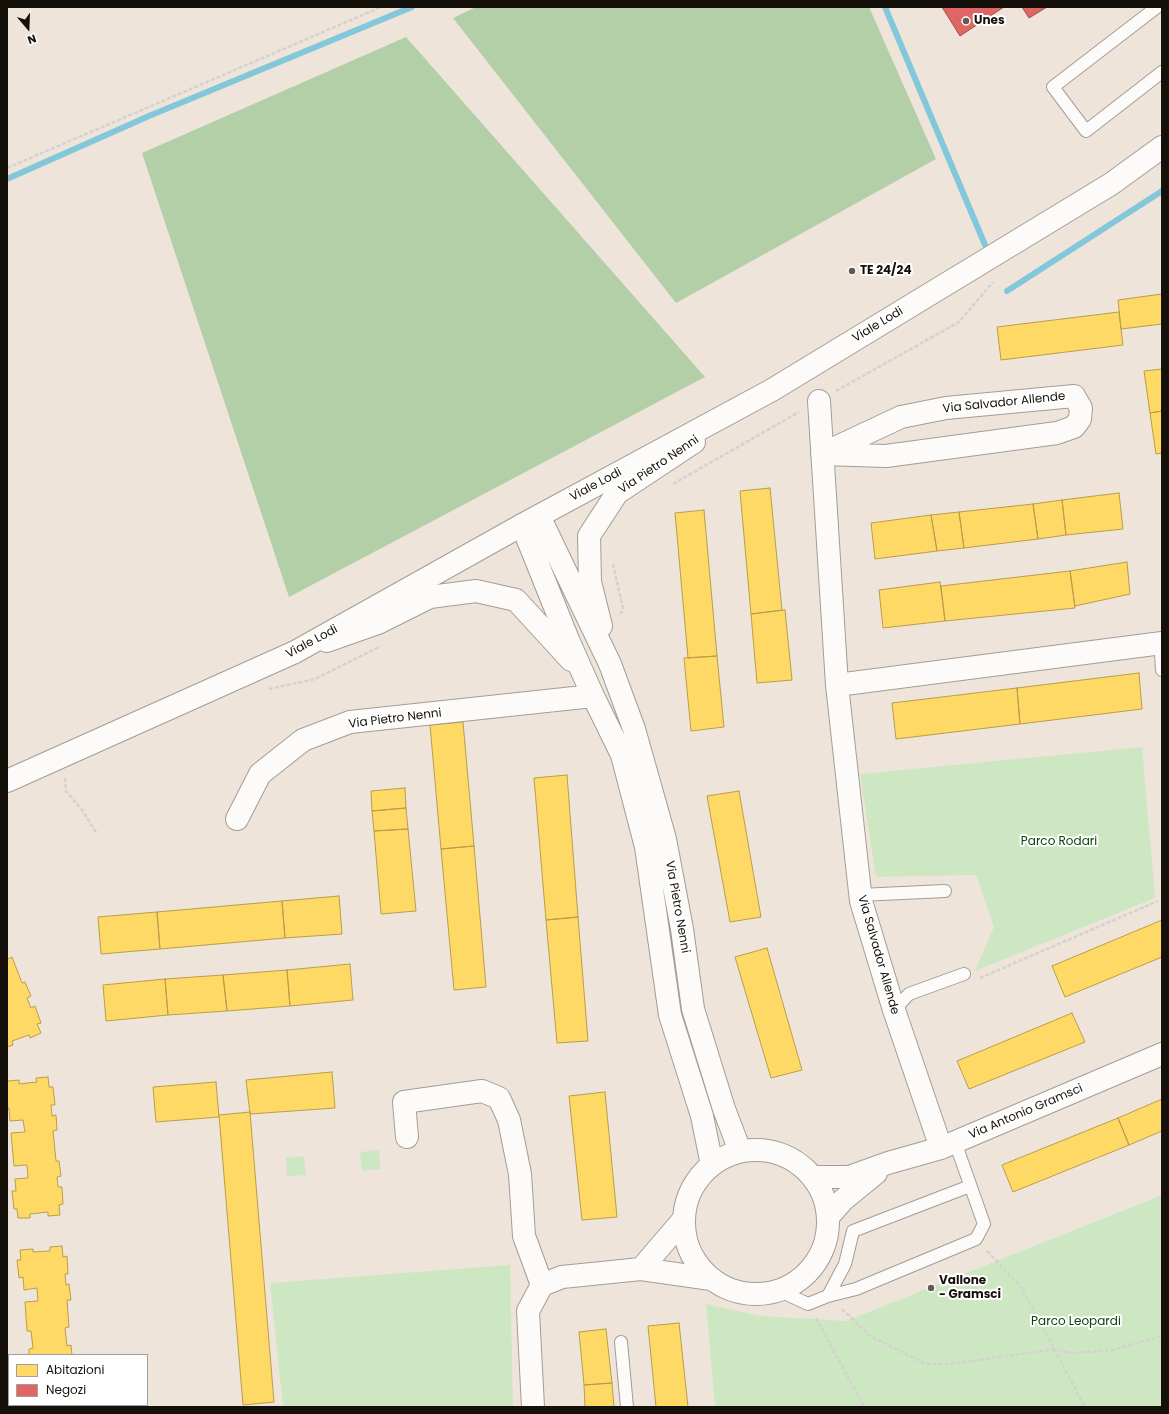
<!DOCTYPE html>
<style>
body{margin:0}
#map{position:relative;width:1169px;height:1414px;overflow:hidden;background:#eee4da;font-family:Poppins,sans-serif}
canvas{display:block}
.frame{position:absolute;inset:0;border:8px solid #16100a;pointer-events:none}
.legend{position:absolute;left:8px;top:1354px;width:140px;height:52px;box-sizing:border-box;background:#fff;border:1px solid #a29f9d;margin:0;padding:5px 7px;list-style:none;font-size:12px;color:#16100a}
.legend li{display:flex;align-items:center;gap:8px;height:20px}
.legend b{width:20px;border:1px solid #a29f9d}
.north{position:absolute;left:8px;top:8px;width:40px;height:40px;-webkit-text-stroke:3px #fff;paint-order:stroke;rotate:161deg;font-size:11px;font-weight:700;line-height:16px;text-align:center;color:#16100a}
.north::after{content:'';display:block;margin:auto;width:14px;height:18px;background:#16100a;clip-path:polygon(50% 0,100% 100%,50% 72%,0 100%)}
</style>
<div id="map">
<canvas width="1169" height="1414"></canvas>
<div class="frame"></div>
<ul class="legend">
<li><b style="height:11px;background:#ffd966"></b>Abitazioni</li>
<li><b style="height:11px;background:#e06666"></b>Negozi</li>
</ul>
<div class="north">N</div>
</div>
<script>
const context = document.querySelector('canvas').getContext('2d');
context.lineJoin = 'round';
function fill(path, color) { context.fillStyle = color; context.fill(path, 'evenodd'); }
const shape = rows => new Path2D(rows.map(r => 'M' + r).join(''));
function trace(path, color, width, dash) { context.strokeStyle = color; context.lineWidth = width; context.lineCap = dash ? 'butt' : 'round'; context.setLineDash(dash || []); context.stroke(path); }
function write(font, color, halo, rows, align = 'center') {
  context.font = font + ' Poppins,sans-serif'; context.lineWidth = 4; context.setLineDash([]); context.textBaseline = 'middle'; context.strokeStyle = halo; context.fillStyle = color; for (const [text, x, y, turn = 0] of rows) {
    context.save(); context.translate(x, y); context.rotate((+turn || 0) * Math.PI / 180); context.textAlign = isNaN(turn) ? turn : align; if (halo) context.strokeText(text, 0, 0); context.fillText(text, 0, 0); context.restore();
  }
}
const green = shape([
 [1142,747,1155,898,975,971,994,927,976,875,876,877,860,774],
 [379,1150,380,1169,362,1171,360,1152],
 [304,1156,306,1175,287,1176,286,1158],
 [1162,1195,1162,1407,715,1407,706,1304,760,1316,846,1321],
 [510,1265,513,1406,497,1407,283,1407,270,1283]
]);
const forest = shape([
 [476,7,869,7,936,159,676,303,453,18],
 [406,37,705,377,289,597,142,153]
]);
const homes = shape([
 [1162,294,1162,324,1121,329,1118,300,1162,294],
 [1119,312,1123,345,1001,360,997,327,1119,312],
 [1162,369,1162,411,1150,413,1144,371,1162,369],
 [1162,411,1162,453,1156,454,1150,413,1162,411],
 [770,488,782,610,751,614,740,491,770,488],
 [1119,493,1123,529,1066,535,1062,500,1119,493],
 [1062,500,1066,535,1038,539,1033,504,1062,500],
 [1033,504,1038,539,964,548,959,512,1033,504],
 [704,510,717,656,688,658,675,513,704,510],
 [959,512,964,548,937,551,931,515,959,512],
 [931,515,937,551,875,559,871,523,931,515],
 [1127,562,1130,594,1075,606,1070,571,1127,562],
 [1070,571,1075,608,945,621,941,586,1070,571],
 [940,582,945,621,883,628,879,590,940,582],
 [785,610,792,680,757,683,751,614,785,610],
 [717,656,724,727,691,731,684,658,717,656],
 [1139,673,1142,709,1020,724,1017,688,1139,673],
 [1017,688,1020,724,896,739,892,703,1017,688],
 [463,722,474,846,441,849,430,725,463,722],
 [567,775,578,917,546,920,534,778,567,775],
 [405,788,406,808,372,811,371,791,405,788],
 [739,791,761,917,730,922,707,796,739,791],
 [406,808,408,829,374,831,372,811,406,808],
 [408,829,416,911,381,914,374,831,408,829],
 [474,846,486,987,454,990,441,849,474,846],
 [339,896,342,934,285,938,282,901,339,896],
 [282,901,285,938,160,949,157,912,282,901],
 [157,912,160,949,101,954,98,917,157,912],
 [578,917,588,1041,557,1043,546,920,578,917],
 [1162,920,1162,957,1065,997,1052,966,1162,920],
 [767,948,802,1070,771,1078,735,957,767,948],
 [7,956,8,959,12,957,22,983,25,982,31,996,27,998,31,1008,35,1006,41,1023,37,1024,41,1033,30,1038,29,1035,12,1041,13,1045,7,1047,7,956],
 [350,964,353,1000,290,1006,287,970,350,964],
 [287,970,290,1006,227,1011,223,975,287,970],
 [223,975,227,1011,168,1015,165,979,223,975],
 [165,979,168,1015,106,1021,103,985,165,979],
 [1072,1013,1085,1042,969,1089,957,1061,1072,1013],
 [332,1072,335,1108,250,1114,246,1080,332,1072],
 [48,1077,49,1087,53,1087,55,1105,51,1105,52,1116,56,1115,57,1130,53,1131,56,1161,59,1161,61,1176,57,1177,58,1187,62,1187,63,1204,59,1205,60,1215,48,1216,48,1212,30,1214,30,1218,18,1218,17,1209,14,1209,12,1191,16,1191,15,1179,28,1178,27,1165,14,1166,11,1133,25,1132,23,1120,10,1121,9,1108,7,1109,7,1081,19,1080,19,1084,37,1082,36,1078,48,1077],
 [216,1082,219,1117,156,1122,153,1087,216,1082],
 [605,1092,617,1217,582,1220,569,1096,605,1092],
 [1162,1099,1162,1131,1129,1145,1118,1118,1162,1099],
 [250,1112,274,1402,243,1405,219,1115,250,1112],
 [1118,1118,1129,1145,1013,1192,1002,1165,1118,1118],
 [62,1246,63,1257,67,1256,68,1274,65,1274,66,1285,69,1284,71,1300,67,1300,69,1327,65,1328,67,1346,71,1345,72,1355,29,1355,29,1349,33,1348,31,1331,27,1331,25,1302,38,1301,37,1288,24,1290,23,1277,19,1278,17,1260,21,1260,20,1250,33,1249,33,1252,50,1251,50,1247,62,1246],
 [679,1323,688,1407,656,1407,648,1326,679,1323],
 [606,1329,612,1383,584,1385,579,1332,606,1329],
 [612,1383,614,1407,585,1407,584,1385,612,1383],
 [38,1405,72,1405,72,1407,38,1407,38,1405]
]);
const shops = shape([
 [942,7,1004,7,960,36,942,7],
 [1022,7,1047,7,1029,18,1022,7]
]);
const stream = shape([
 [885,7,985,245],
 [7,179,149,116,412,7],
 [1007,291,1162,191]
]);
const path = shape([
 [7,168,381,7],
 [836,391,959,322,993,282],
 [673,484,799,412],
 [613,564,623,608,621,614],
 [269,689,315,679,381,646],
 [65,778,66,791,82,810,96,832],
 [980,978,1158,901],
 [987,1251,1021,1287,1085,1407],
 [842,1309,870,1336,926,1364,952,1364,1054,1349,1072,1353,1112,1350,1162,1336],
 [816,1318,864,1407]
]);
const service = shape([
 [1157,7,1053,87,1086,131,1162,72],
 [1161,653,1162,670],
 [860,895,945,891],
 [894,1010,909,994,964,974],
 [780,1291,808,1304,828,1296,856,1289,976,1239,984,1224,955,1142],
 [828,1296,845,1264,853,1231,970,1186],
 [621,1342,627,1407]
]);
const minor = shape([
 [1074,396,1081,408,1080,419,1074,427,1057,433,886,456,822,454,901,417,946,408,1074,396],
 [819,401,837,685,861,901,894,1010,941,1148],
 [539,516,610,664,634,729,665,839,682,929,693,1009,724,1109,740,1151],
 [522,525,569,642,593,696,622,755,646,847,670,1015,702,1116,712,1165],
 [601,626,590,582,589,536,617,493,694,442],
 [327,641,378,623,430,597,476,591,516,600,571,660],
 [837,685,1162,643],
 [237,819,260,774,303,740,350,722,593,696],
 [407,1137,404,1102,482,1091,499,1098,509,1120,520,1174,524,1236,542,1285],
 '684 1222a72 72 0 1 1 144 0a72 72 0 1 1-144 0Z',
 [813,1177,849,1177,888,1163,941,1148,1162,1054],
 [828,1217,843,1200,876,1173],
 [641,1269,683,1220],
 [533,1407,528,1311,542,1285,562,1277,641,1269,711,1279]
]);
const tertiary = shape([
 [7,781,295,652,522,525,772,390,1111,184,1162,147]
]);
const markers = [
 [966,21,4,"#625a53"],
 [852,271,4,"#625a53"],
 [931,1288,4,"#625a53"]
];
const poiNames = [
 ["Unes",974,21],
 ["TE 24/24",860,271],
 ["Vallone",939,1281],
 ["- Gramsci",939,1295]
];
const streetNames = [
 ["Viale Lodi",878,325,-31],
 ["Via Salvador Allende",1004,403,-6],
 ["Via Pietro Nenni",659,465,-34],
 ["Viale Lodi",596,485,-28],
 ["Viale Lodi",312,642,-28],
 ["Via Pietro Nenni",395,719,-7],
 ["Via Pietro Nenni",677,907,80],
 ["Via Salvador Allende",878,955,74],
 ["Via Antonio Gramsci",1026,1112,-23]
];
const parkNames = [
 ["Parco Rodari",1059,842],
 ["Parco Leopardi",1076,1322]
];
fill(green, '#cee7c3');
fill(forest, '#b3cfa8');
fill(homes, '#ffd966');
trace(homes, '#b99d4a', 1);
fill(shops, '#e06666');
trace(shops, '#a34c4a', 1);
trace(stream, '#83c7db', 6);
trace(service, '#a49c95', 14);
trace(minor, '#a49c95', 24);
trace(tertiary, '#a49c95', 24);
trace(path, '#d4d2cf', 2.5, [4, 2]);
trace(service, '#fcfbf9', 12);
trace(minor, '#fcfbf9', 22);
trace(tertiary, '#fcfbf9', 22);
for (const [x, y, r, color] of markers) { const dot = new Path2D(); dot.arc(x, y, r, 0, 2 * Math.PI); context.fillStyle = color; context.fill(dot); trace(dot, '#fff', 1.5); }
write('bold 12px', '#16100a', '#fff', poiNames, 'left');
write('12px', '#16100a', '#fff', streetNames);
write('12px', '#044508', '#fff', parkNames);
</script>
